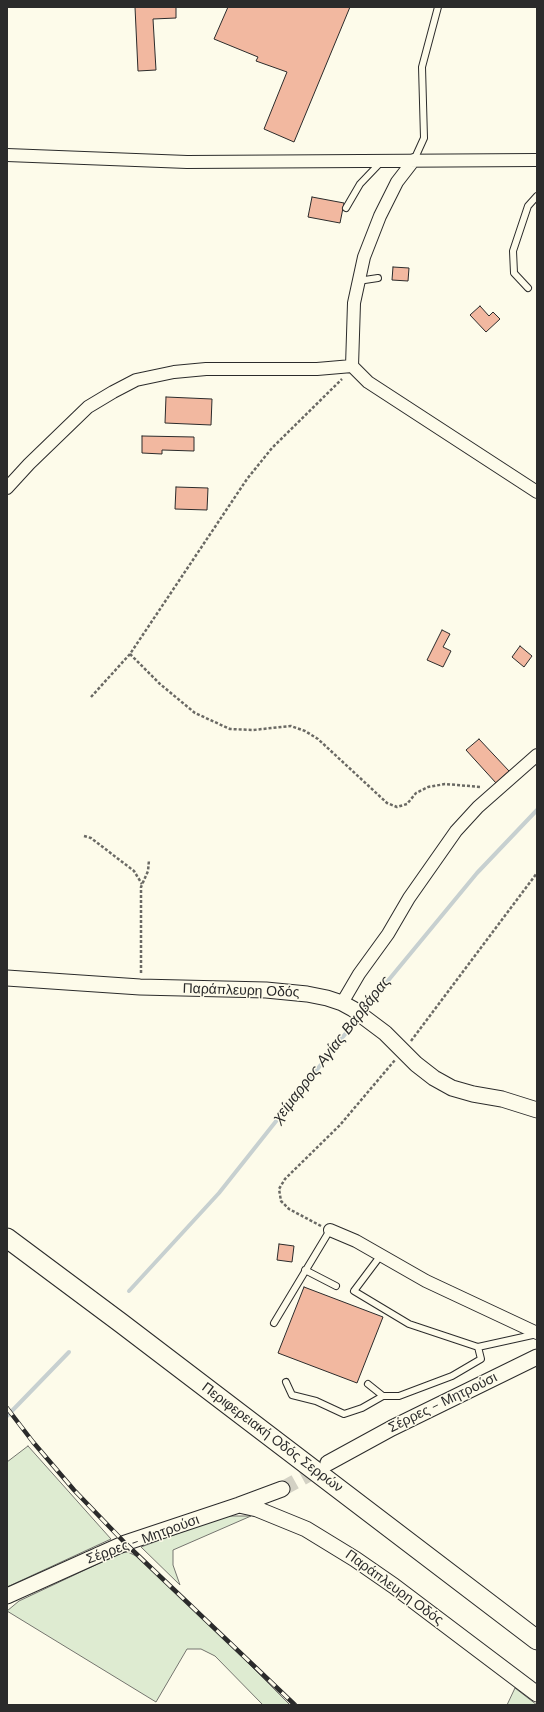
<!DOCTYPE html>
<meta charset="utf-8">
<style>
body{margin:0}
#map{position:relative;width:544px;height:1712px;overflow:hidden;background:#fdfbea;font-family:"DM Sans",sans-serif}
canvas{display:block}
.frame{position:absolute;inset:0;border:8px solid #2b2b2b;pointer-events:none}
</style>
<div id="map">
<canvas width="544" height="1712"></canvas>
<div class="frame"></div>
</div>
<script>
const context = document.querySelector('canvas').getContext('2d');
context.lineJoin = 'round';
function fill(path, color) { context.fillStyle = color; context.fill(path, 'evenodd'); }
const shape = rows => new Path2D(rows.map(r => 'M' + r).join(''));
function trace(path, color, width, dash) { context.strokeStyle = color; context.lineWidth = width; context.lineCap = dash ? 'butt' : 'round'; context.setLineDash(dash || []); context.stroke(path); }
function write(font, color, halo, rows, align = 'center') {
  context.font = font + ' "DM Sans",sans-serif'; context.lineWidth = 3; context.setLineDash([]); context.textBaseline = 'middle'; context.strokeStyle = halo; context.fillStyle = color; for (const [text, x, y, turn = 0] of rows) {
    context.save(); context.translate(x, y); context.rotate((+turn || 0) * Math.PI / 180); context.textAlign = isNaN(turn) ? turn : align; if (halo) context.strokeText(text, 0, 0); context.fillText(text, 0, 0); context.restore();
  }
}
const green = shape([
 [28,1446,111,1539,7,1587,7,1462,28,1446],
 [225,1516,251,1516,173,1550,173,1565,180,1585,141,1547,225,1516],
 [128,1552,146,1561,290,1705,263,1705,215,1656,201,1649,187,1649,156,1702,7,1611,19,1601,121,1553,128,1552],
 [515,1688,537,1705,507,1705,515,1688]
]);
const stream = shape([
 [129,1291,219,1193,377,994,477,873,537,810],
 [7,1416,69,1352]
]);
const building = shape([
 [135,7,176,7,176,18,153,19,156,70,138,71,135,7],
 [228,7,350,7,294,142,264,129,287,72,256,61,258,57,214,39,228,7],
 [312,197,344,203,340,223,308,217,312,197],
 [393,267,409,268,408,281,392,280,393,267],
 [480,306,489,316,493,312,500,319,486,332,470,315,480,306],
 [166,397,212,399,211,425,165,423,166,397],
 [142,436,194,437,194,451,162,450,162,454,142,453,142,436],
 [176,487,208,488,207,510,175,509,176,487],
 [442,630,450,634,443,647,451,651,443,667,427,660,442,630],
 [520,646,532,656,524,667,512,657,520,646],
 [479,739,509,771,496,783,466,750,479,739],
 [279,1244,294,1246,292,1262,277,1260,279,1244],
 [304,1287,383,1317,357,1383,278,1353,304,1287]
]);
const tertiaryTunnel = shape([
 [282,1489,324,1466]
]);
const path = shape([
 [130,654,160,684,195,713,230,729,253,730,291,726,305,731,318,739,387,803,397,807,407,804,416,793,428,787,445,784,481,787],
 [91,697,130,654,247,479,272,448,342,379],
 [84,836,91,838,134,871,142,884],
 [141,973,141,887,148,871,149,860],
 [411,1041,537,873],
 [321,1226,289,1209,281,1201,279,1189,285,1179,340,1125,395,1060]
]);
const service = shape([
 [414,160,424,138,422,67,438,7],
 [346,208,360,184,381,162],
 [358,281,378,278],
 [528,288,514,273,513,251,528,206,537,196],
 [305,1270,336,1286],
 [274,1323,330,1230],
 [478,1347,537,1334],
 [286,1382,292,1395,316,1401,344,1414,362,1408,383,1396],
 [368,1384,383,1396,399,1396,452,1376,481,1359,478,1347,409,1324,354,1291,381,1255]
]);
const minor = shape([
 [7,155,187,162,537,160],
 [352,366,354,303,364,257,380,216,397,182,414,160],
 [7,488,29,464,88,407,113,392,136,380,174,372,206,369,317,369,352,366,368,382,537,492],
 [342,1003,359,974,388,934,409,898,456,831,478,807,537,755],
 [330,1230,356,1241,426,1281,537,1333]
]);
const tertiary = shape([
 [7,978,140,987,266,990,307,994,327,998,342,1003,353,1009,385,1033,416,1064,434,1078,452,1088,473,1094,502,1099,537,1110],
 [328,1463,392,1428,537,1357],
 [239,1505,257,1509,306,1529,355,1559,394,1586,537,1694],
 [7,1596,125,1543,239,1505,282,1489]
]);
const primary = shape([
 [7,1238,121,1323,537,1640]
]);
const rail = shape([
 [7,1408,33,1442,74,1490,125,1543,295,1705]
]);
const streetNames = [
 ["Παράπλευρη Οδός",241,991,2],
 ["Σέρρες - Μητρούσι",443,1403,-26],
 ["Περιφερειακή Οδός Σερρών",272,1438,37],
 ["Σέρρες - Μητρούσι",143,1540,-20],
 ["Παράπλευρη Οδός",394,1588,36]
];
const waterNames = [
 ["χείμαρρος Αγίας Βαρβάρας",332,1050,-52]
];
fill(green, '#deebd1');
trace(green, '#74746e', 1);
trace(stream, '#c7d0d0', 4);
fill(building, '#f2b8a0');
trace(building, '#2b2b2b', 1);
trace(tertiaryTunnel, '#d3d1c4', 15, [15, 8]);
trace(service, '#2b2b2b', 8);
trace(minor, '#2b2b2b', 14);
trace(tertiary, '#2b2b2b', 17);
trace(primary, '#2b2b2b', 21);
trace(path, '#6a6964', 2.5, [3, 2]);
trace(service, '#fdfbea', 6);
trace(minor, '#fdfbea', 12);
trace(tertiary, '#fdfbea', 15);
trace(primary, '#fdfbea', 19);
trace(rail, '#2b2b2b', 4.5);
trace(rail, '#fdfbea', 3, [9]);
write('14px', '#2b2b2b', '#fdfbea', streetNames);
write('italic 15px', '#2b2b2b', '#fdfbea', waterNames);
</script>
